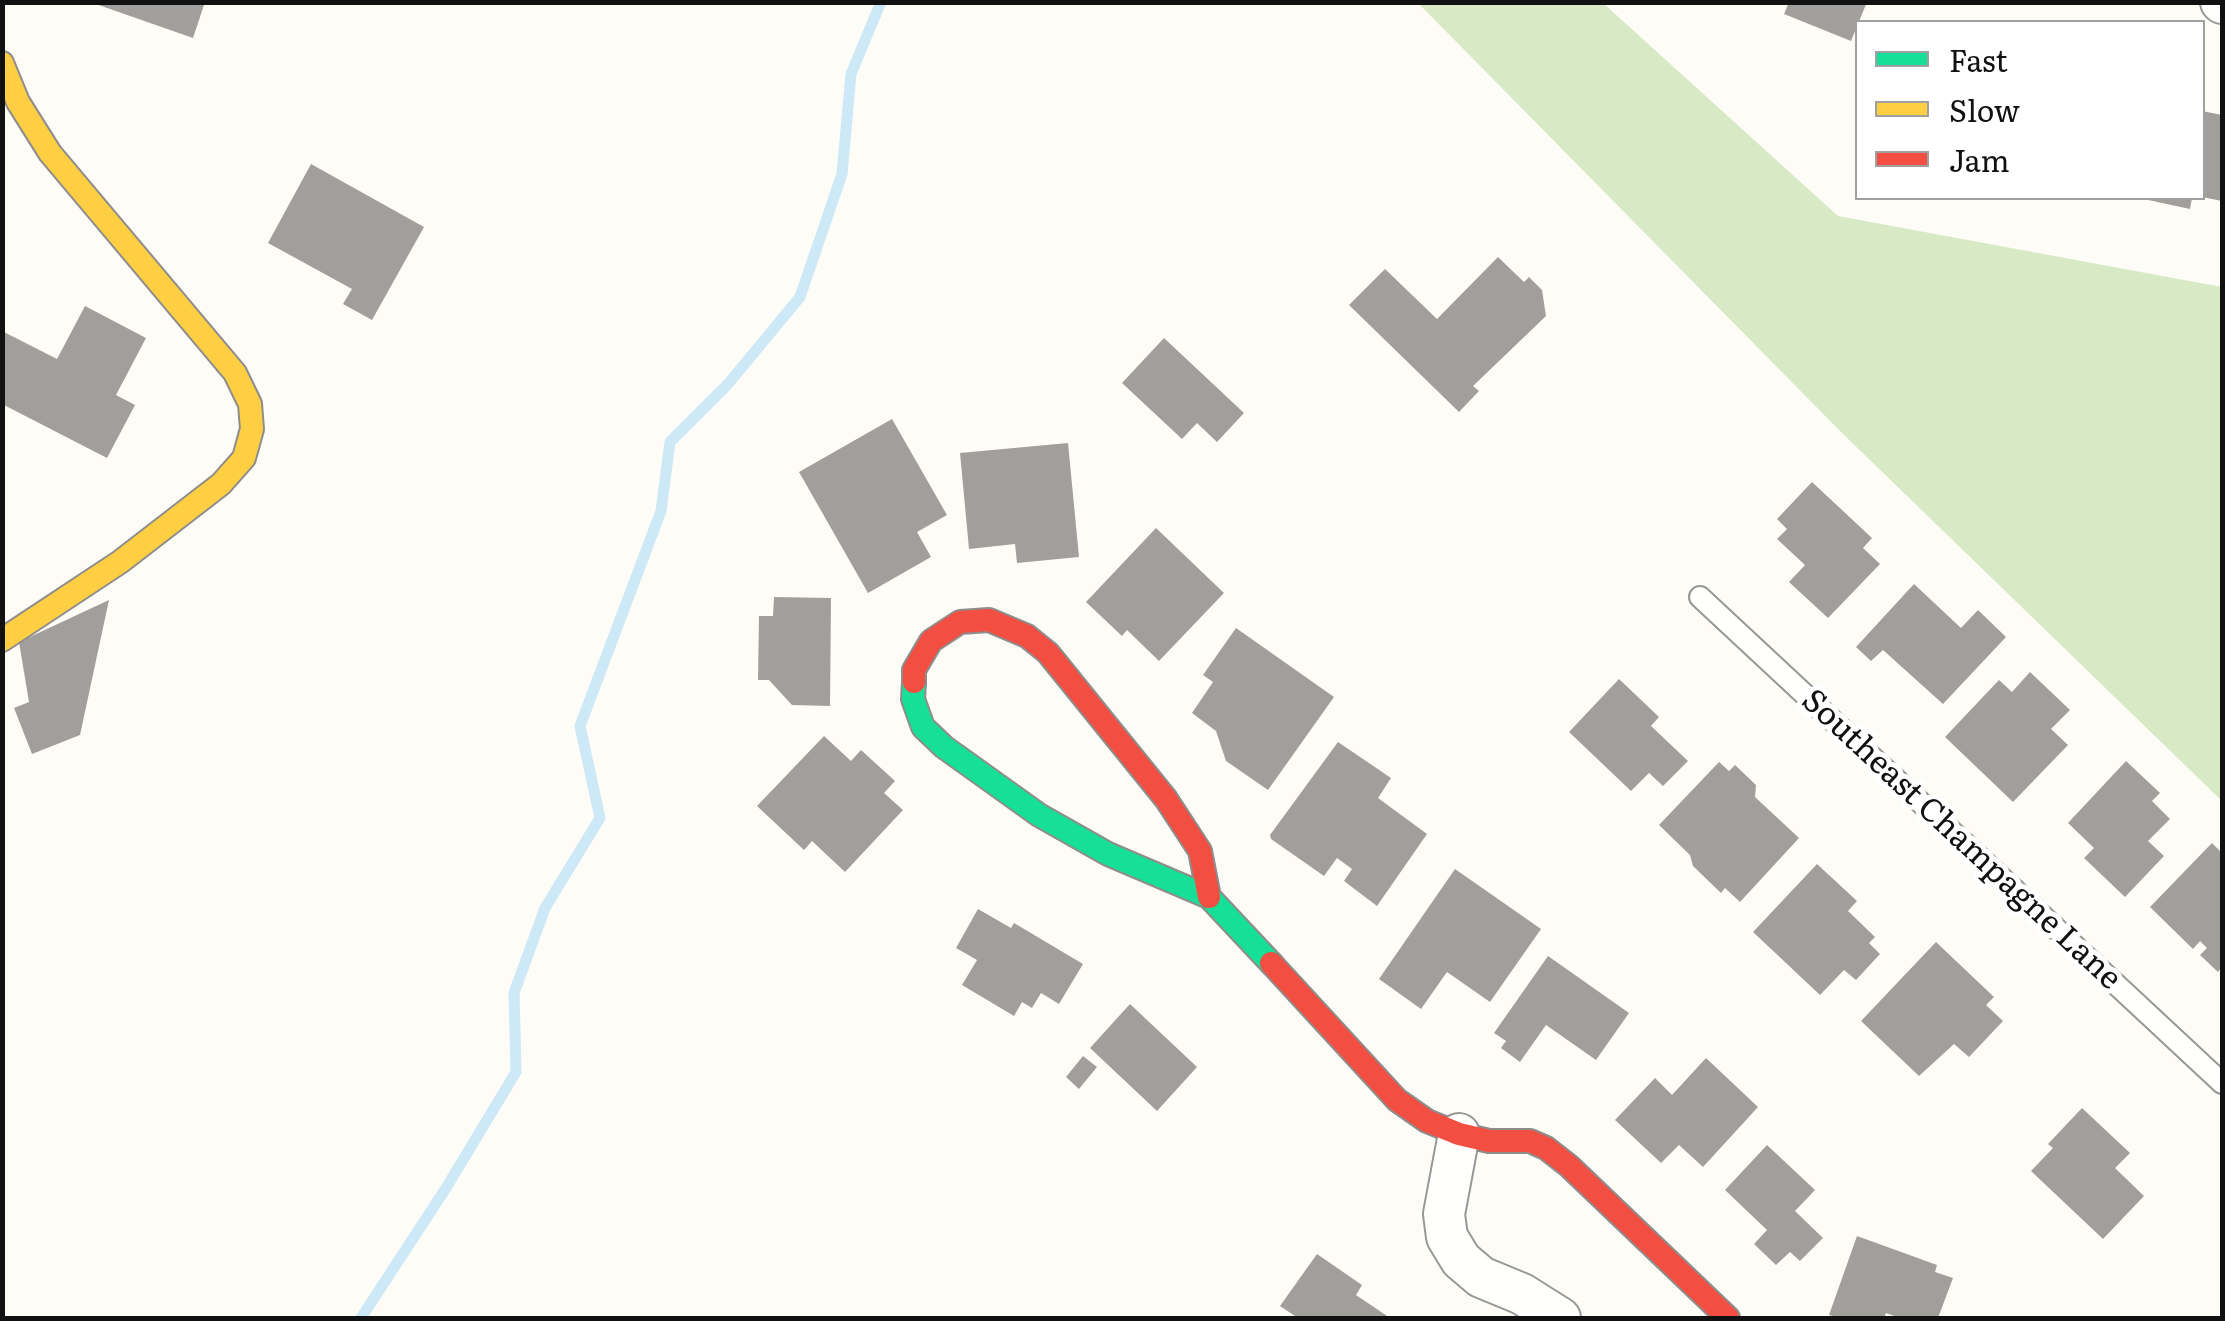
<!DOCTYPE html>
<style>
body{margin:0}
#map{position:relative;width:2225px;height:1321px;overflow:hidden;background:#fdfcf7;font-family:Literata,serif}
canvas{display:block}
.frame{position:absolute;inset:0;border:5px solid #111;pointer-events:none}
.legend{position:absolute;left:1855px;top:20px;width:350px;height:180px;box-sizing:border-box;background:#fff;border:2px solid #a0a0a0;margin:0;padding:12px 18px;list-style:none;font-size:30px;color:#111}
.legend li{display:flex;align-items:center;gap:20px;height:50px}
.legend b{width:50px;border:2px solid #a0a0a0}
</style>
<div id="map">
<canvas width="2225" height="1321"></canvas>
<div class="frame"></div>
<ul class="legend">
<li><b style="height:12px;background:#16e098"></b>Fast</li>
<li><b style="height:12px;background:#ffcf43"></b>Slow</li>
<li><b style="height:12px;background:#f24e42"></b>Jam</li>
</ul>
</div>
<script>
const context = document.querySelector('canvas').getContext('2d');
context.lineJoin = 'round';
function fill(path, color) { context.fillStyle = color; context.fill(path, 'evenodd'); }
const shape = rows => new Path2D(rows.map(r => 'M' + r).join(''));
function trace(path, color, width, dash) { context.strokeStyle = color; context.lineWidth = width; context.lineCap = dash ? 'butt' : 'round'; context.setLineDash(dash || []); context.stroke(path); }
function write(font, color, halo, rows, align = 'center') {
  context.font = font + ' Literata,serif'; context.lineWidth = 10; context.setLineDash([]); context.textBaseline = 'middle'; context.strokeStyle = halo; context.fillStyle = color; for (const [text, x, y, turn = 0] of rows) {
    context.save(); context.translate(x, y); context.rotate((+turn || 0) * Math.PI / 180); context.textAlign = isNaN(turn) ? turn : align; if (halo) context.strokeText(text, 0, 0); context.fillText(text, 0, 0); context.restore();
  }
}
const forest = shape([
 [1418,3,1603,3,1838,216,2222,287,2222,801,1842,433]
]);
const stream = shape([
 [361,1318,446,1188,516,1072,514,993,545,908,600,818,580,726,661,511,670,442,728,384,800,297,842,174,851,74,881,2]
]);
const building = shape([
 [90,2,205,2,193,38],
 [1789,2,1867,2,1851,41,1784,14],
 [2202,111,2222,115,2222,201,2202,197],
 [311,164,424,227,372,320,343,304,352,289,268,243],
 [2139,198,2192,198,2190,209],
 [1498,257,1524,282,1529,277,1542,290,1546,316,1473,386,1479,391,1459,412,1349,305,1385,269,1437,319],
 [85,306,146,338,116,395,135,405,107,458,2,404,2,331,57,359],
 [1164,338,1244,413,1217,442,1197,423,1182,439,1122,383],
 [892,419,947,515,917,532,931,557,868,593,799,472],
 [1068,443,1079,557,1017,563,1015,544,969,549,960,453],
 [1812,482,1872,538,1863,548,1880,564,1828,618,1789,582,1805,565,1777,539,1787,529,1777,519],
 [1156,528,1224,593,1159,661,1127,630,1122,636,1086,602],
 [1914,584,1961,628,1978,610,2006,637,1943,704,1883,650,1871,661,1856,647],
 [774,597,831,598,830,706,792,705,769,680,758,680,759,616,773,616],
 [109,600,80,735,32,754,14,708,29,702,19,642],
 [1236,628,1334,697,1268,790,1226,761,1216,731,1192,713,1213,682,1203,675],
 [2030,672,2070,710,2051,729,2068,745,2013,802,1945,737,1999,680,2012,692],
 [1619,679,1659,717,1651,726,1688,761,1663,786,1649,773,1631,791,1569,732],
 [824,736,851,761,861,750,895,781,884,793,903,810,845,872,812,841,804,850,757,806],
 [1338,742,1391,778,1378,798,1427,834,1377,906,1344,881,1352,869,1337,858,1324,876,1271,839,1270,835],
 [2126,761,2160,793,2152,801,2170,819,2148,841,2164,856,2125,897,2084,858,2094,848,2068,823],
 [1719,762,1729,771,1735,765,1756,785,1755,797,1799,838,1740,902,1725,888,1721,893,1693,866,1690,855,1659,825],
 [2212,843,2222,853,2222,967,2218,972,2200,955,2207,948,2200,941,2193,949,2150,907],
 [1817,864,1857,901,1848,911,1875,937,1869,943,1880,954,1856,980,1844,970,1820,995,1753,932],
 [1455,869,1541,929,1490,1002,1447,972,1421,1009,1379,979],
 [978,909,1011,928,1014,923,1083,964,1059,1004,1041,993,1032,1008,1022,1002,1014,1016,962,985,977,960,956,948],
 [1936,942,1994,997,1986,1005,2003,1021,1969,1057,1954,1044,1919,1076,1861,1021],
 [1548,956,1629,1013,1596,1060,1546,1025,1520,1062,1501,1048,1506,1041,1494,1033],
 [1130,1004,1197,1067,1157,1111,1090,1048],
 [1083,1056,1097,1067,1079,1089,1066,1077],
 [1706,1058,1758,1107,1703,1167,1679,1145,1661,1163,1615,1120,1655,1078,1672,1095],
 [2082,1108,2130,1153,2115,1168,2144,1196,2103,1239,2031,1171,2053,1148,2048,1144],
 [1767,1145,1815,1190,1795,1211,1823,1238,1800,1261,1790,1252,1776,1265,1754,1244,1767,1230,1725,1190],
 [1857,1236,1937,1265,1935,1272,1953,1278,1938,1318,1900,1318,1886,1313,1884,1318,1840,1318,1829,1315],
 [1317,1254,1362,1285,1356,1295,1390,1318,1298,1318,1280,1306]
]);
const lane = shape([
 [1700,597,2222,1083]
]);
const street = shape([
 [2221,2,2222,3],
 [1459,1134,1444,1214,1447,1237,1461,1260,1481,1277,1522,1294,1560,1318]
]);
const fast = shape([
 [914,682,913,699,923,727,944,747,1039,815,1108,854,1209,897,1271,963]
]);
const slow = shape([
 [2,63,18,102,50,153,235,373,250,404,252,429,244,458,221,484,120,562,2,640]
]);
const jam = shape([
 [914,682,914,670,931,641,960,622,989,620,1027,636,1048,653,1166,799,1200,851,1209,897],
 [1271,963,1397,1100,1427,1121,1459,1134,1489,1141,1530,1141,1546,1148,1569,1166,1728,1318]
]);
const streetNames = [
 ["Southeast Champagne Lane",1961,840,43]
];
fill(forest, '#d8eac5');
trace(stream, '#cde8f7', 11);
fill(building, '#a19f9c');
trace(lane, '#979795', 24);
trace(street, '#979795', 44);
trace(fast, '#8e8d8b', 26);
trace(slow, '#8e8d8b', 26);
trace(jam, '#8e8d8b', 26);
trace(lane, '#fffffe', 20);
trace(street, '#fffffe', 40);
trace(fast, '#16e098', 22);
trace(slow, '#ffcf43', 22);
trace(jam, '#f24e42', 22);
write('32px', '#111', '#fff', streetNames);
</script>
